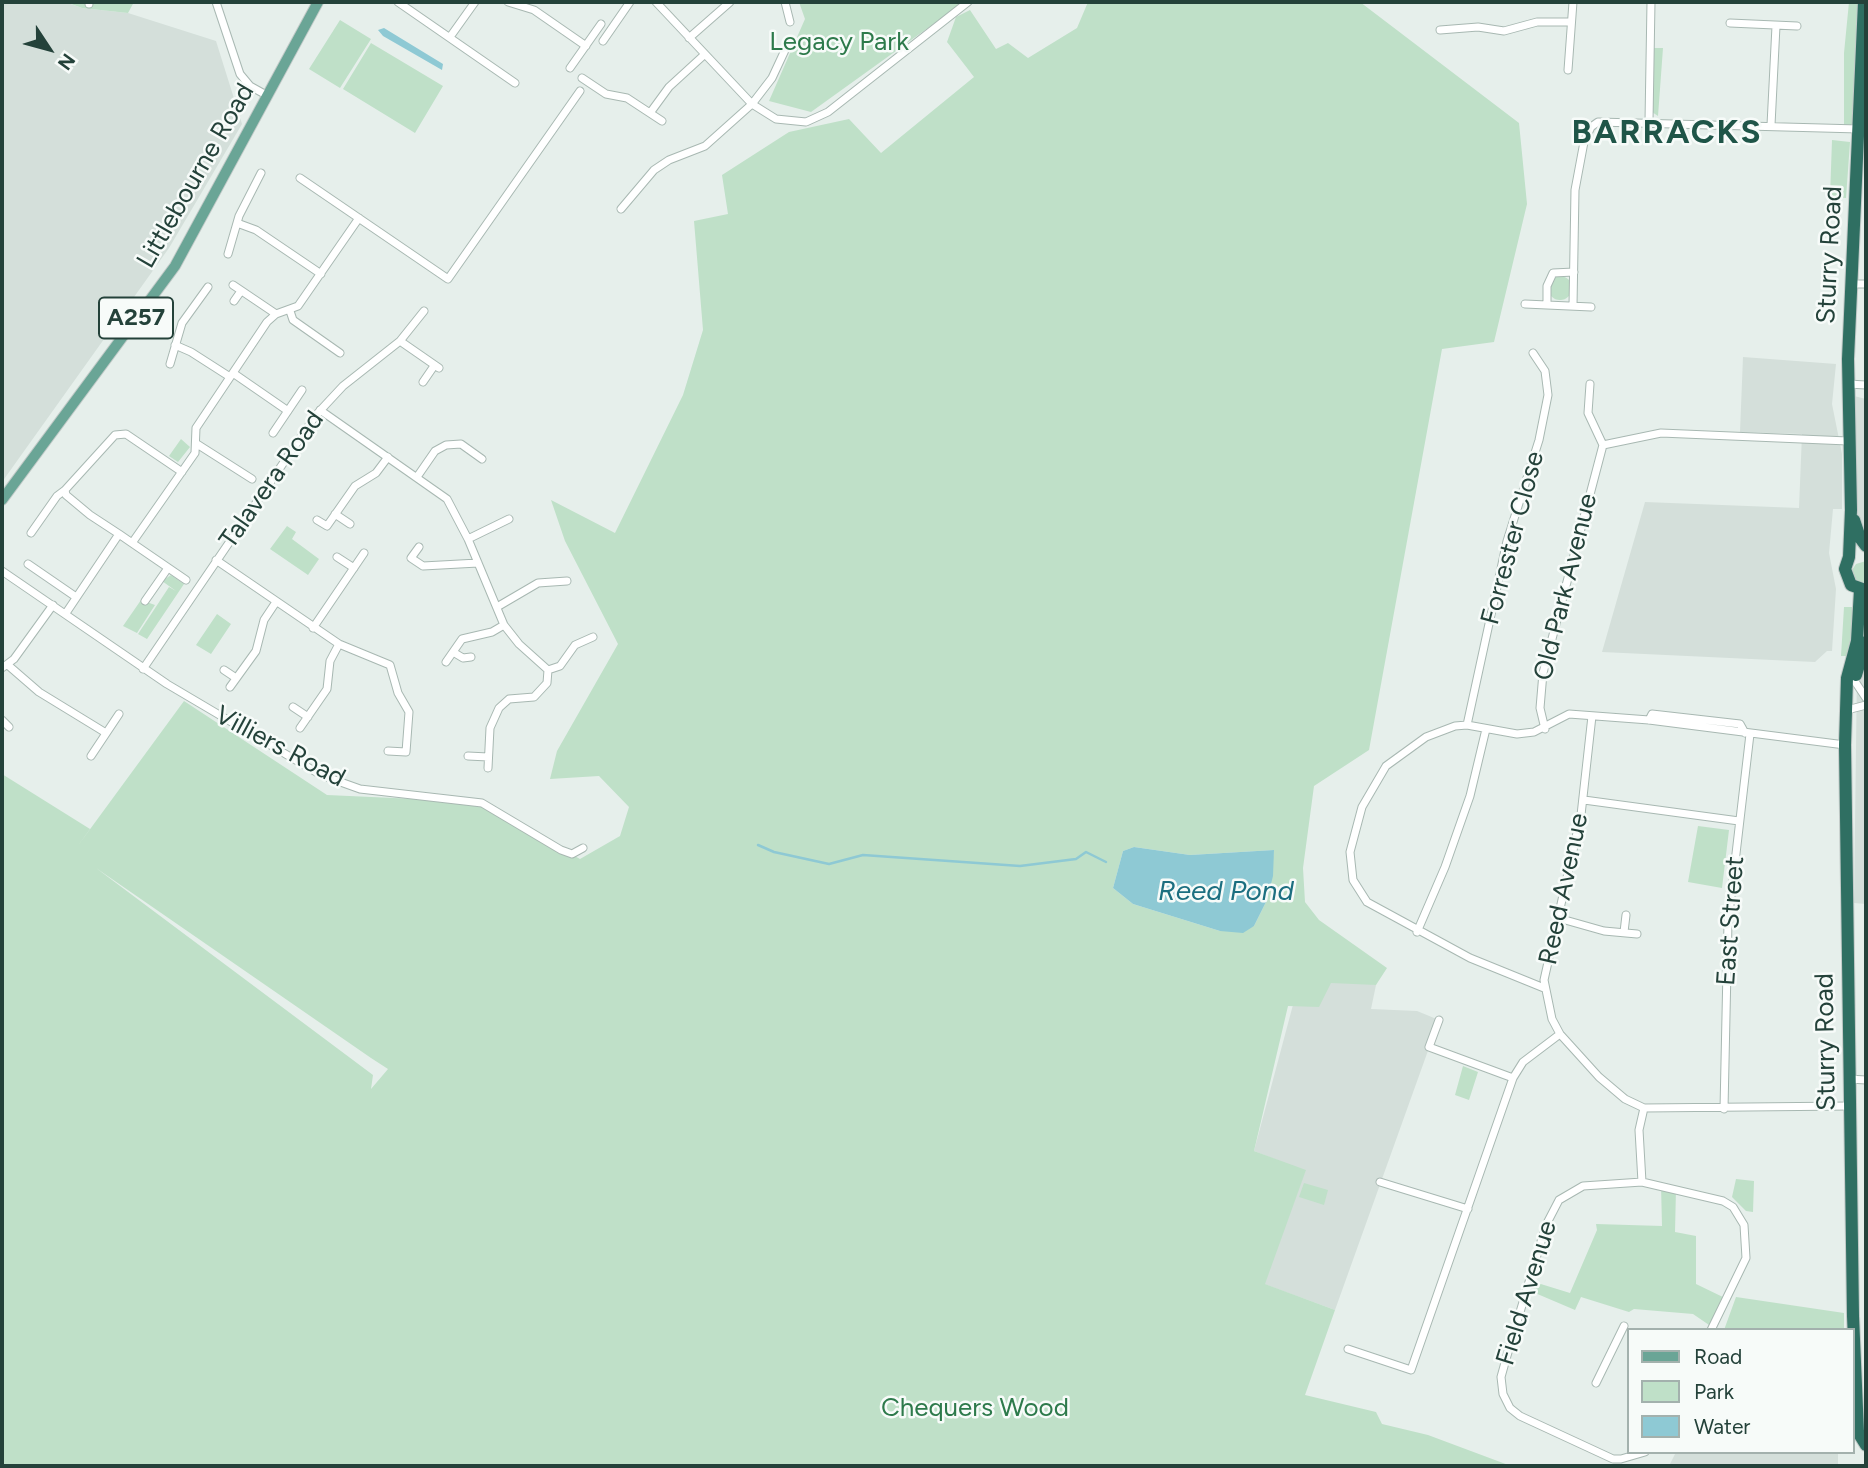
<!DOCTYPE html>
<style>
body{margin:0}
#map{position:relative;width:1868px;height:1468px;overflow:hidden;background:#e6efeb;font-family:Figtree,sans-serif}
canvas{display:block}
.frame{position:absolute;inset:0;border:4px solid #24423a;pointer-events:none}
.legend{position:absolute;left:1627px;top:1328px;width:228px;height:126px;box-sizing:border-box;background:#f7fbf9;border:2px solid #a3b1ad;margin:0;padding:9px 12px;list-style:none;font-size:21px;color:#24423a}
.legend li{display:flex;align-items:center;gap:14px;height:35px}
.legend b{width:35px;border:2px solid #a3b1ad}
.north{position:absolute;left:14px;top:14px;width:70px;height:70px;-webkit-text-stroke:5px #f7fbf9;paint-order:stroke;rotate:126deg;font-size:19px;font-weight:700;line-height:28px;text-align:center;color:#24423a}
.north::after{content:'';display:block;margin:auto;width:24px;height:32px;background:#24423a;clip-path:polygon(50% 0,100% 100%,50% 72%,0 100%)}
</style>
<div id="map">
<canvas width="1868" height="1468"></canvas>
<div class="frame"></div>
<ul class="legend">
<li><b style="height:9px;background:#6aa596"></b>Road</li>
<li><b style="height:19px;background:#bfe0c8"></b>Park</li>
<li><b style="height:19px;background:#8ec9d4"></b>Water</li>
</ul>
<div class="north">N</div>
</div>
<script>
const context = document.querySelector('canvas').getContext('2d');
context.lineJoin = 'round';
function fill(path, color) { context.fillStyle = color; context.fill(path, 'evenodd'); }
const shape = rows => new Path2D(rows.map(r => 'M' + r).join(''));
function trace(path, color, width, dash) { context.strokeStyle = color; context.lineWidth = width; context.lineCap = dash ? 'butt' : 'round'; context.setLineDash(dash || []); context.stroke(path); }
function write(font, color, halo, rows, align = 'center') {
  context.font = font + ' Figtree,sans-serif'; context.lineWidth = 5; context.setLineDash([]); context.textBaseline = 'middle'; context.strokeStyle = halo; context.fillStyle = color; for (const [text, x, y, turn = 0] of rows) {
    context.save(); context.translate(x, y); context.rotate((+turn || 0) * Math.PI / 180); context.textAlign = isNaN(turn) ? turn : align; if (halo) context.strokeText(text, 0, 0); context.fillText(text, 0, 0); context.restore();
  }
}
const built = shape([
 [2,2,65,2,82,8,128,13,216,41,242,124,169,248,2,482],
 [1743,357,1836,364,1832,404,1842,454,1842,509,1833,509,1829,553,1836,589,1832,651,1827,651,1815,662,1602,652,1645,502,1799,508,1802,434,1740,432],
 [1854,396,1866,399,1866,546,1851,510],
 [1866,642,1866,904,1854,903,1857,670],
 [1302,971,1376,985,1371,1009,1417,1011,1439,1020,1335,1310,1264,1284,1305,1171,1254,1151],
 [1676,1452,1838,1452,1838,1466,1669,1466]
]);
const green = shape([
 [66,2,126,3,134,2,128,13,82,8],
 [799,2,964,2,811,112,769,101,805,19],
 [1088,2,1360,2,1519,123,1527,204,1494,342,1442,349,1369,750,1314,786,1303,868,1305,902,1319,920,1387,968,1376,985,1331,983,1319,1007,1288,1006,1254,1151,1306,1170,1265,1284,1335,1310,1305,1395,1376,1412,1382,1424,1428,1435,1511,1466,2,1466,2,774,90,829,77,847,184,701,327,795,438,800,486,807,580,859,620,836,629,807,599,776,550,779,557,751,618,644,565,541,551,500,615,533,683,395,703,330,694,221,728,214,722,175,789,132,849,119,881,153,974,77,947,42,956,17,970,10,996,49,1008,43,1028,58,1077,28],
 [1134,847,1190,855,1274,850,1267,900,1254,926,1220,931,1133,904,1113,888,1123,851],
 [96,868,371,1058,388,1069,371,1089,373,1075],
 [1849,2,1864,2,1859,129,1844,128,1844,53],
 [340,20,371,39,340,88,309,69],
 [371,43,443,86,415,133,343,89],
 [1652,48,1663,48,1658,116,1652,112],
 [1832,140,1850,142,1846,198,1830,197],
 '1548 288a12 12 0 1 1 24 0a12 12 0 1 1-24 0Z',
 [181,439,190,447,178,462,169,456],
 [287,526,296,532,292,539,319,559,308,575,270,549],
 [1866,561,1866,585,1855,581,1852,570,1856,564],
 [171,575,184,584,147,639,138,634,169,587,176,591,162,581],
 [141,600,155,605,137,633,123,626],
 [1844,607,1857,607,1848,656,1841,656],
 [217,614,231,624,211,654,196,645],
 [1698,826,1729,830,1722,888,1688,882],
 [1463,1066,1478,1072,1469,1100,1455,1095],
 [1736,1179,1754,1181,1753,1212,1746,1211,1732,1197],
 [1304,1183,1328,1190,1324,1205,1299,1197],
 [1661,1185,1676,1189,1675,1232,1696,1236,1696,1284,1727,1299,1712,1327,1693,1314,1634,1309,1629,1312,1581,1297,1575,1310,1528,1290,1531,1281,1570,1293,1597,1230,1596,1224,1662,1226],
 [1736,1297,1844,1313,1844,1330,1724,1330]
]);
const water = shape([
 [384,28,443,64,442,70,383,36,378,30],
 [1134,847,1190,855,1274,850,1273,876,1267,900,1254,926,1243,933,1220,931,1133,904,1113,888,1123,851]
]);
const stream = shape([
 [758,845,774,852,829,864,863,855,1020,866,1076,859,1086,852,1106,862]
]);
const street = shape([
 [216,2,240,74,250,86,268,96],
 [398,2,515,83],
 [508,2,534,10,586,46],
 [656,2,752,104,776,119,806,122,828,112,968,2],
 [785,2,790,22],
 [89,4,89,2],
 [1730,23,1797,26],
 [1440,30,1478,27,1504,31,1537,22,1571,22],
 [450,37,475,2],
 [689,38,730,2],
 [603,41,630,2],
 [570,68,601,24],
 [1568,70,1573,2],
 [582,78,606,94,627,98,662,121],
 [650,113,669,87,704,55],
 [1649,121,1651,2],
 [1771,125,1776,26],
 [300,178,448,279,580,91],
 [621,209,654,170,669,160,705,146,752,104,772,78,786,48],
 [237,223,256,230,321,274],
 [228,254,239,216,261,173],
 [1851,284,1866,284],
 [233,285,276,314],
 [234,301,241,291],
 [1525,304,1591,307],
 [1547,305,1547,286,1553,273,1574,272],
 [1573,306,1575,190,1584,142,1591,127,1598,122,1859,129],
 [290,311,293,320,340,353],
 [400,341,439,368],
 [175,345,191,352,230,377],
 [170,364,182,323,208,287],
 [233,373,288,411],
 [423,382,434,366],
 [1590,384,1588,413,1603,445],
 [1848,384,1866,385],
 [320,410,447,499,468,539,504,625,519,644,548,670],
 [273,433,302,390],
 [197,444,252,479],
 [417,477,435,451,446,445,461,444,482,459],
 [335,514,350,524],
 [317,520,327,526,355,486,376,473,388,457],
 [31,533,57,496,65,490],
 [119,534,90,515,66,495,65,490,115,435,126,434,182,472],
 [468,539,509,519],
 [132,543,186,580],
 [419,547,411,558,423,566,478,563],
 [337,557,354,568],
 [216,560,339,644,390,665,398,693,409,712,406,752,388,751],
 [28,564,76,597],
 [2,571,167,684,321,775,360,789,482,803,561,850,572,854,583,848],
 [145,601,168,568],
 [497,607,538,583,567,581],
 [66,613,119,534,132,543,195,453,196,428,267,322,276,314,298,306,359,218],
 [313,628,364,553],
 [453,652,463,658,471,657],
 [446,662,462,639,492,632,504,625],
 [9,666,39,692,106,733],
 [2,668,14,659,53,605],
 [143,669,316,415,343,386,400,341,424,311],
 [224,670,236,678],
 [1854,680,1866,698],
 [230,687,256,651,264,620,276,602],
 [293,707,308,717],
 [1847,710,1866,705],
 [1592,716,1581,815,1544,980,1552,1019,1560,1034,1599,1077,1625,1099,1644,1108,1850,1106],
 [2,720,9,727],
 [1649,720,1652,714,1740,724,1745,733],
 [1467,725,1507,541,1539,440,1548,395,1545,371,1533,353],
 [300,728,327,689,330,661,339,644],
 [1545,729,1540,708,1543,673,1603,445,1661,433,1848,441],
 [91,756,119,714],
 [468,756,488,757],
 [488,768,490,728,499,708,509,699,534,697,547,683,548,670,560,666,575,645,593,637],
 [1584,800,1739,821],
 [1558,918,1604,931,1637,934],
 [1417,932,1445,867,1470,796,1486,729],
 [1624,932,1626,915],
 [1544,988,1470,958,1367,902,1353,880,1350,852,1362,807,1386,766,1426,737,1455,726,1467,725,1517,734,1534,732,1569,714,1649,720,1845,745],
 [1439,1020,1429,1047,1513,1078],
 [1849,1079,1866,1080],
 [1724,1109,1728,922,1750,734],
 [1380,1182,1468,1209],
 [1642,1182,1639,1130,1644,1108],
 [1348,1349,1411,1370,1513,1078,1523,1062,1560,1034],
 [1596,1383,1624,1326],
 [1645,1452,1621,1459,1613,1459,1520,1416,1510,1408,1503,1394,1501,1377,1506,1359,1546,1225,1559,1200,1583,1186,1642,1182,1723,1201,1733,1207,1744,1225,1746,1258,1711,1330]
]);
const primary = shape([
 [2,500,175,266,318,2]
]);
const highway = shape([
 [1864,2,1848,359,1851,510,1849,557,1845,569,1851,585,1865,590],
 [1854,520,1860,538,1866,546],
 [1860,590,1857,641,1847,678,1845,745,1853,1316,1858,1432,1866,1445],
 [1856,675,1866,642]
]);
const shields = [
 [136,318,74]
];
const shieldNames = [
 ["A257",136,318]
];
const parkNames = [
 ["Legacy Park",839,42],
 ["Chequers Wood",975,1408]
];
const streetNames = [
 ["Littlebourne Road",196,176,-60],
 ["Sturry Road",1830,255,-87],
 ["Talavera Road",272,480,-55],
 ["Forrester Close",1513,538,-75],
 ["Old Park Avenue",1566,587,-76],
 ["Villiers Road",280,747,28],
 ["Reed Avenue",1564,889,-78],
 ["East Street",1731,921,-86],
 ["Sturry Road",1826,1042,-91],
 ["Field Avenue",1527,1293,-73]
];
const waterNames = [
 ["Reed Pond",1226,892]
];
const districtNames = [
 ["BARRACKS",1667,133]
];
fill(built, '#d4dfda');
fill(green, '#bfe0c8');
fill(water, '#8ec9d4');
trace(stream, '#8ec9d4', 2.5);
trace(street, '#a8b8b2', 9);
trace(primary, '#c2cac8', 12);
trace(highway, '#c2cac8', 14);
trace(street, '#fff', 7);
trace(primary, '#6aa596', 10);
trace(highway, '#2f6f62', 12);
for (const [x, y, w] of shields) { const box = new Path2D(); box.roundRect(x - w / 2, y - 20.5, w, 41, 5); context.fillStyle = '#f7fbf9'; context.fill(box); trace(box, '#24423a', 2); }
write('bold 24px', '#24423a', null, shieldNames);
write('26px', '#2d7a4b', '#f7fbf9', parkNames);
write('26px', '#24423a', '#f7fbf9', streetNames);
write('italic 28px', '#1c6f80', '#f7fbf9', waterNames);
context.letterSpacing = '2px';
write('bold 33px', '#1f5548', '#f7fbf9', districtNames);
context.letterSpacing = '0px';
</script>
